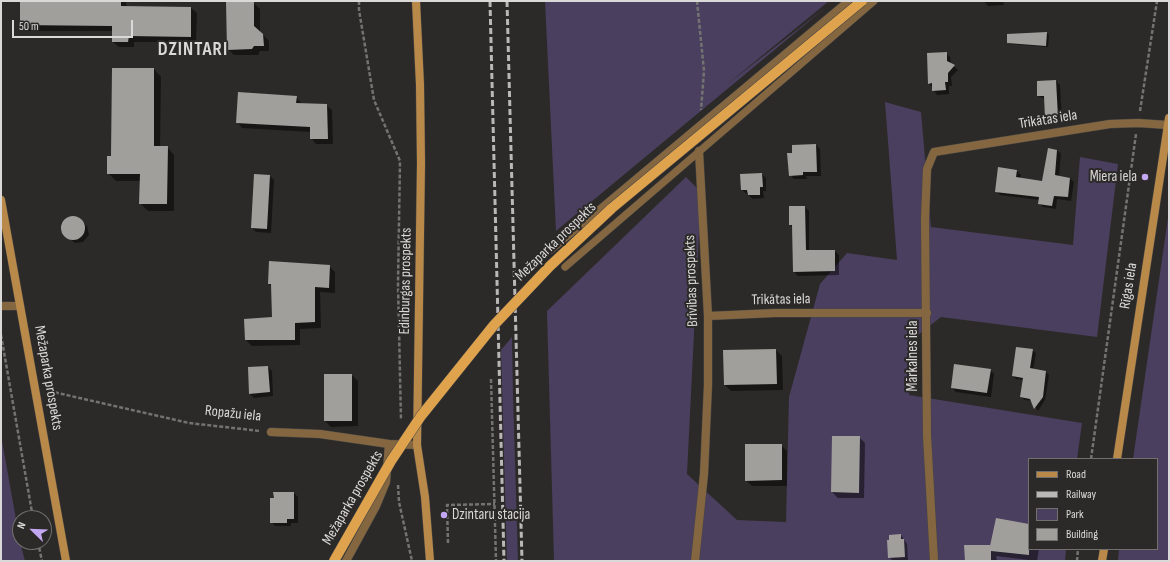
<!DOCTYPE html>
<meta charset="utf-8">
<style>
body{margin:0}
#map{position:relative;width:1170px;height:562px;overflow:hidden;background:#2c2a28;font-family:"Sofia Sans Condensed",sans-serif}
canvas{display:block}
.frame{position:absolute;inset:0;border:2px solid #dad9d7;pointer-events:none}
.legend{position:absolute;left:1028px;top:458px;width:130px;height:92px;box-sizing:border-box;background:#2c2a28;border:1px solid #72706e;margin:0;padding:5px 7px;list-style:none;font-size:12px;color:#dad9d7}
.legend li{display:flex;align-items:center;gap:8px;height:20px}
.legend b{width:20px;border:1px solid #72706e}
.north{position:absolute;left:12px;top:510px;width:40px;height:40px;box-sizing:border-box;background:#2c2a28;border:1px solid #72706e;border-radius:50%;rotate:293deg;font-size:11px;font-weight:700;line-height:16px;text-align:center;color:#dad9d7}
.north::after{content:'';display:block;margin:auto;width:14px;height:18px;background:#c3a7f2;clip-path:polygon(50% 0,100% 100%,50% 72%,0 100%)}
.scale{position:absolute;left:12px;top:20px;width:121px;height:18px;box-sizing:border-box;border:2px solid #dad9d7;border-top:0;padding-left:5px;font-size:12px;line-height:14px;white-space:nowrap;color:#dad9d7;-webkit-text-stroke:3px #2c2a28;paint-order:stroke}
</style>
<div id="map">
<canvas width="1170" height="562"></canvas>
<div class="frame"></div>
<ul class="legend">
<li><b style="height:5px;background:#b88949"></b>Road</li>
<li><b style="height:5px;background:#b9b8b6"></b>Railway</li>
<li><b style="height:11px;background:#4a3f5e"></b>Park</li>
<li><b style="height:11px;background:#a19f9c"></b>Building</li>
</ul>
<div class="north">N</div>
<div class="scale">50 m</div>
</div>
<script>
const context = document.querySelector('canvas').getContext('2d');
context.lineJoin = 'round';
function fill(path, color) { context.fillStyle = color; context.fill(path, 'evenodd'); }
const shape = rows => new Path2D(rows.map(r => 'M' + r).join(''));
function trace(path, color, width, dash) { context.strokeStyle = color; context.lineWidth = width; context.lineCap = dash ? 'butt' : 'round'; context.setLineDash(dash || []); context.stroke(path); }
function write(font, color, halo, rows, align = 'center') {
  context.font = font + ' "Sofia Sans Condensed",sans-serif'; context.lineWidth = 4; context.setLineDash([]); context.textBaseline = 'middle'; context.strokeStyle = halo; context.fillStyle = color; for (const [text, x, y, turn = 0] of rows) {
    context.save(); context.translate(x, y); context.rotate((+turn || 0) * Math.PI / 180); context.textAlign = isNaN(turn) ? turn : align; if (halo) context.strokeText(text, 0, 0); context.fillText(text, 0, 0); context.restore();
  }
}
const green = shape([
 [545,1,829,1,725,86,825,8,556,231],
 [885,102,921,112,931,227,1073,245,1080,157,1118,164,1097,337,941,317,909,342,909,395,1082,423,1077,459,1029,459,1029,549,1066,549,1065,561,554,561,547,311,686,177,701,192,687,474,737,520,786,522,789,397,820,284,847,253,897,260],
 [1169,211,1169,561,1118,561,1119,549,1157,549,1157,459,1133,459],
 [512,337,513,394,518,561,507,561,501,350],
 [1,435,20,542,25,561,1,561]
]);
const shadow = shape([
 [21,1,125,1,127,7,191,8,197,13,196,42,134,42,134,47,119,47,113,42,113,31,27,31,21,25],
 [984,1,1003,1,1004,5,988,6],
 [254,3,260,9,260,32,269,41,269,51,260,51,258,55,234,55,228,49],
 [1047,33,1049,35,1048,47,1010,44,1008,43],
 [946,53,950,57,951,64,958,70,951,77,952,86,949,86,949,94,937,95,929,83],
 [154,69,161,77,160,147,167,147,174,155,174,211,148,211,140,203,140,181,116,181,108,173,112,157],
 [1056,81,1060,85,1062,121,1050,121,1046,117,1045,99,1038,96],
 [296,97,302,104,326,105,332,110,333,144,316,144,311,138,311,132,242,128,237,122],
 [816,145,820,149,821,176,806,176,807,179,794,179,790,175],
 [1048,149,1057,150,1061,154,1059,177,1070,178,1074,182,1071,201,1057,199,1056,209,1043,207,1039,203,1040,200,1000,195,996,191,1017,171,1021,175,1020,179,1043,182],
 [762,174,766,178,766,191,763,191,764,198,753,199,742,190,741,175],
 [270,176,274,180,271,233,256,232,252,228],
 [805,207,809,211,809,251,835,251,839,255,839,275,798,276,794,272,793,228,790,225],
 [75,217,87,226,89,235,83,242,75,243,64,234,62,225,67,218],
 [329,266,335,272,335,293,320,292,321,328,300,329,300,345,252,346,246,340,273,318,272,287,269,284],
 [776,350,782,356,783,390,731,391,725,385,724,351],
 [1032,350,1036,353,1033,370,1046,372,1049,375,1045,400,1038,411,1032,401,1025,400,1021,397,1024,380,1016,379,1013,376],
 [268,367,272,371,273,396,254,398,250,394,249,368],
 [990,370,994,374,991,397,956,392,952,388],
 [352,375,358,381,358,426,331,427,325,421],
 [859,437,865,443,864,498,838,498,832,492],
 [781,445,787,451,787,486,752,486,746,480],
 [294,493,298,497,298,523,291,523,291,526,275,526,271,522],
 [1029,525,1029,549,1039,549,1037,561,996,556,997,561,966,561],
 [901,535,907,544,908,561,893,561,889,557]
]);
const building = shape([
 [20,1,121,1,121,6,191,7,191,37,129,36,128,42,112,42,112,26,20,25],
 [235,1,254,1,254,26,263,34,264,46,254,46,252,49,227,50,226,2],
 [1047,32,1046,46,1007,43,1007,34],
 [947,52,947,61,955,65,948,73,948,82,945,82,946,90,932,91,932,83,928,84,927,53],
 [112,68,154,68,154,146,168,146,167,204,139,204,140,174,107,174,107,156,111,156],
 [1056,80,1058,117,1045,118,1044,96,1037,96,1037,81],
 [238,92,297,96,296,103,327,104,328,139,310,139,310,127,236,123],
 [816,144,817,172,803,172,803,175,789,176,787,153,792,153,792,145],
 [1048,148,1057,150,1055,175,1070,178,1068,197,1054,196,1052,206,1038,204,1039,197,995,192,998,167,1017,170,1016,177,1042,181],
 [762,173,763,187,760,187,760,195,748,195,747,190,741,190,740,174],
 [254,174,270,175,267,229,251,228],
 [789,206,805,206,806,250,835,250,835,271,793,272,792,225,789,225],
 '61 228a12 12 0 1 1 24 0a12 12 0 1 1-24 0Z',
 [269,261,330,265,329,288,315,287,315,322,295,323,295,340,245,340,244,319,272,317,271,284,268,284],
 [1016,347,1033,349,1030,368,1046,371,1043,397,1034,409,1030,399,1020,397,1023,378,1012,376],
 [776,349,777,384,724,385,723,350],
 [954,364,991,369,987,393,951,388],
 [268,366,270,392,249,394,248,367],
 [324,374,352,374,352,421,324,421],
 [832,436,860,436,859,493,831,492],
 [745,444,782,444,782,480,745,481],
 [273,492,294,492,294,519,287,519,287,523,270,523,270,498,274,498],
 [996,518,1029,524,1029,555,991,551,991,561,965,561,964,545,990,545,990,546],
 [901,534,901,539,904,539,905,557,888,558,887,540,889,540,889,535]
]);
const path = shape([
 [359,1,359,10,374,100,400,161,398,284,401,420],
 [697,1,704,71,701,110],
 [1140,111,1157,1],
 [1,335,33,518],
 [491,379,496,561],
 [49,391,189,423,260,431],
 [1091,459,1136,134],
 [398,485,399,502,412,561],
 [38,542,42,561],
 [448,543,447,505,495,504],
 [1077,561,1078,549]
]);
const lane = shape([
 [551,250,848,1],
 [565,267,874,1]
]);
const street = shape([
 [1,306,20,306],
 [708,316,775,313,927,313],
 [271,432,320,434,389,444,417,445],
 [346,561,376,506,386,482,389,444],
 [695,561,704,474,708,385,708,316,699,151],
 [934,561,927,436,925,218,927,169,934,152,1110,124,1138,123,1168,125]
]);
const secondary = shape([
 [416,1,420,85,421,163,417,445,425,497,430,561],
 [1,200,66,561],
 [1117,459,1169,118],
 [1102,561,1104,549]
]);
const rail = shape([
 [490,1,504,561],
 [507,1,522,561]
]);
const primaryBridge = shape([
 [334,561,391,461,421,416,494,325,550,266,612,208,862,1]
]);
const markers = [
 [1145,177,4,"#c3a7f2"],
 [444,515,4,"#c3a7f2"]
];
const streetNames = [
 ["Trikātas iela",1048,120,-9],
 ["Mežaparka prospekts",556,242,-44],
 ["Edinburgas prospekts",406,281,-89],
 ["Brīvības prospekts",692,281,-92],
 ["Rīgas iela",1129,286,-81],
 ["Trikātas iela",781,300,-1],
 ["Mārkalnes iela",913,356,-90],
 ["Mežaparka prospekts",48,378,80],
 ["Ropažu iela",233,414,6],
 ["Mežaparka prospekts",353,498,-60]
];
const poiNames = [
 ["Miera iela",1137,177],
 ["Dzintaru stacija",452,515,"left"]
];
const districtNames = [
 ["DZINTARI",193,50]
];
fill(green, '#4a3f5e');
fill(shadow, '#0007');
fill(building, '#a19f9c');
trace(lane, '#484644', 8);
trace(street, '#484644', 9);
trace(secondary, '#484644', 9);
trace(path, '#747371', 2.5, [4, 2]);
trace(lane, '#846741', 7);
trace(street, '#846741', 8);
trace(secondary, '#b88949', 8);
trace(rail, '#b9b8b6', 3, [6, 3]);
trace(primaryBridge, '#484644', 11, []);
trace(primaryBridge, '#dfa34e', 10);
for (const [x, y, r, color] of markers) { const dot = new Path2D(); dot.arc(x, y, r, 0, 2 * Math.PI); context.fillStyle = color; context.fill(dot); trace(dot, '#2c2a28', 1.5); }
write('15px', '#dad9d7', '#2c2a28', streetNames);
write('15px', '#dad9d7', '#2c2a28', poiNames, 'right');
context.letterSpacing = '1px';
write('bold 19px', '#dad9d7', '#2c2a28', districtNames);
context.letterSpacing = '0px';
</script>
